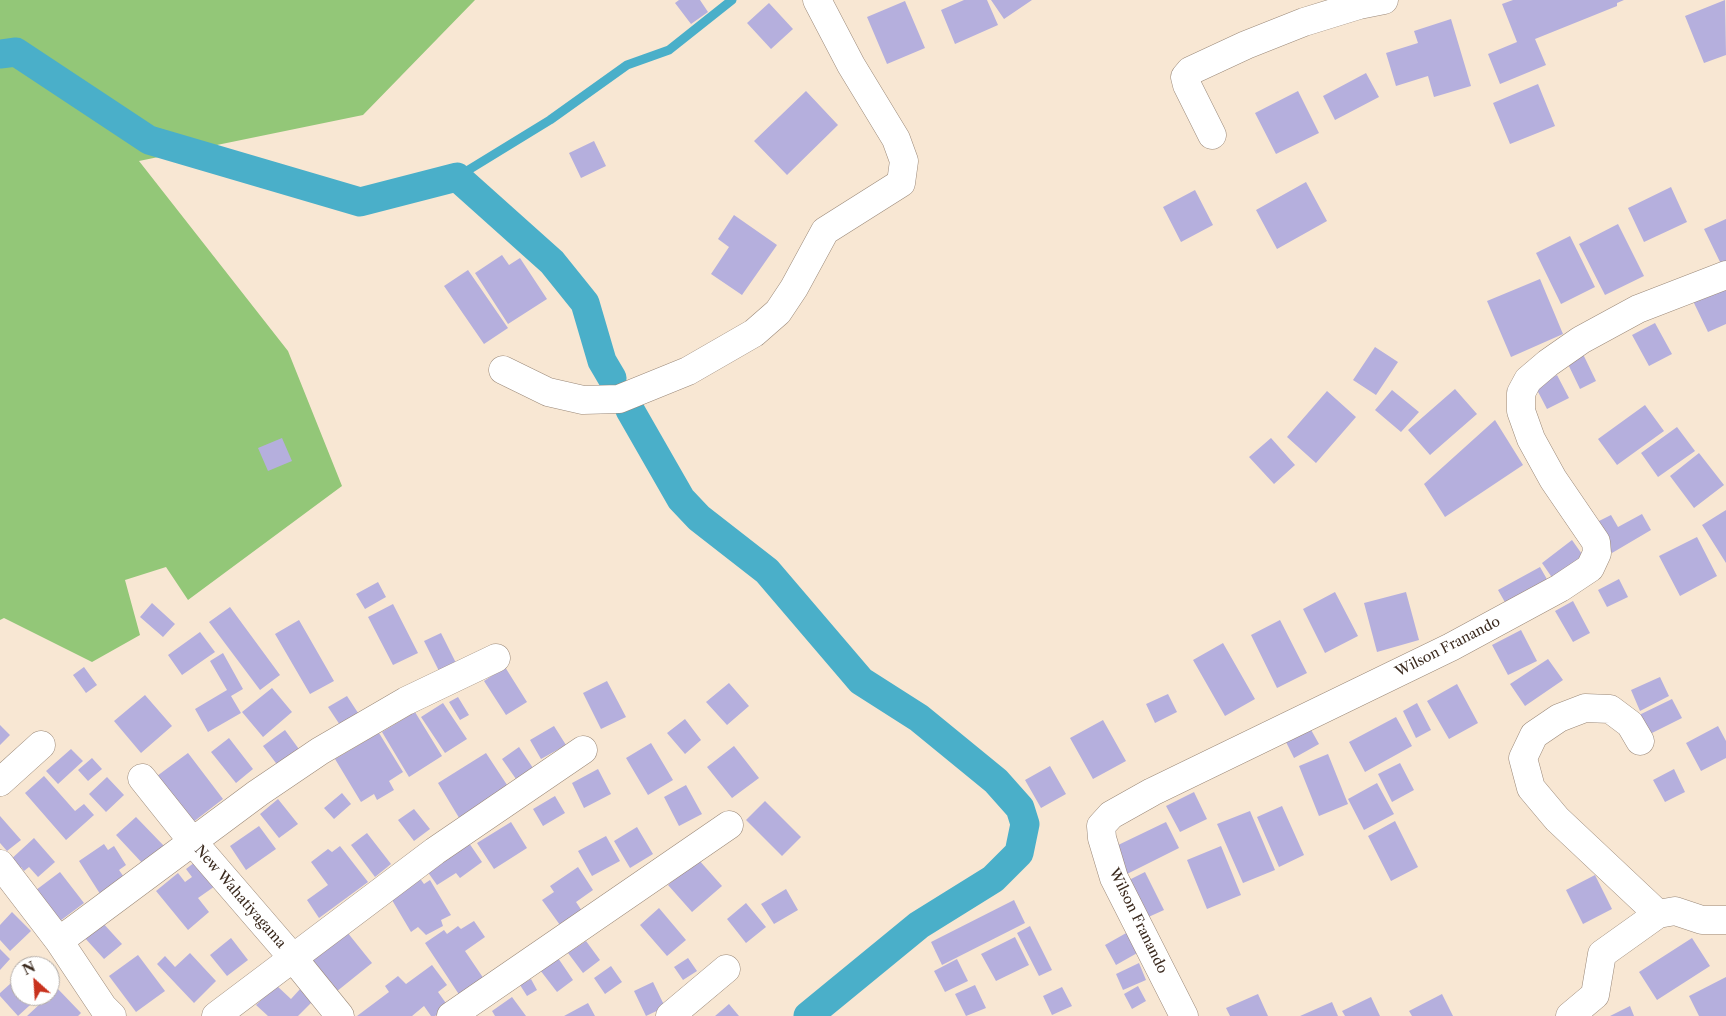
<!DOCTYPE html>
<style>
body{margin:0}
#map{position:relative;width:1726px;height:1016px;overflow:hidden;background:#f8e7d3;font-family:"Libre Caslon Text",serif}
canvas{display:block}
.north{position:absolute;left:10px;top:956px;width:50px;height:50px;box-sizing:border-box;background:#fff;border:1px solid #b1aaa5;border-radius:50%;rotate:334deg;font-size:14px;font-weight:700;line-height:20px;text-align:center;color:#3b2a1e}
.north::after{content:'';display:block;margin:auto;width:18px;height:22px;background:#c8321e;clip-path:polygon(50% 0,100% 100%,50% 72%,0 100%)}
</style>
<div id="map">
<canvas width="1726" height="1016"></canvas>
<div class="north">N</div>
</div>
<script>
const context = document.querySelector('canvas').getContext('2d');
context.lineJoin = 'round';
function fill(path, color) { context.fillStyle = color; context.fill(path, 'evenodd'); }
const shape = rows => new Path2D(rows.map(r => 'M' + r).join(''));
function trace(path, color, width, dash) { context.strokeStyle = color; context.lineWidth = width; context.lineCap = dash ? 'butt' : 'round'; context.setLineDash(dash || []); context.stroke(path); }
function write(font, color, halo, rows, align = 'center') {
  context.font = font + ' "Libre Caslon Text",serif'; context.lineWidth = 4; context.setLineDash([]); context.textBaseline = 'middle'; context.strokeStyle = halo; context.fillStyle = color; for (const [text, x, y, turn = 0] of rows) {
    context.save(); context.translate(x, y); context.rotate((+turn || 0) * Math.PI / 180); context.textAlign = isNaN(turn) ? turn : align; if (halo) context.strokeText(text, 0, 0); context.fillText(text, 0, 0); context.restore();
  }
}
const green = shape([
 [0,0,475,0,363,115,139,161,288,351,342,486,188,600,166,567,125,580,140,635,92,662,4,618,0,620]
]);
const stream = shape([
 [457,177,550,120,627,65,669,50,732,0]
]);
const canal = shape([
 [0,54,16,52,149,140,360,202,457,177,552,262,585,303,602,361,612,378],
 [630,410,681,499,699,518,767,571,861,681,919,718,996,781,1020,808,1025,824,1019,853,993,879,919,925,808,1016]
]);
const building = shape([
 [679,0,700,0,708,12,691,24,675,3],
 [964,0,987,0,998,25,955,44,941,10],
 [991,0,1032,0,1004,19],
 [1513,0,1624,0,1617,3,1617,6,1535,39,1546,65,1500,84,1488,54,1517,42,1502,4],
 [1725,0,1726,55,1704,63,1685,16],
 [905,1,925,48,887,64,867,17],
 [769,3,793,29,771,49,747,23],
 [1451,19,1471,86,1434,97,1428,76,1396,86,1386,53,1418,43,1414,31],
 [1366,73,1379,97,1335,120,1323,96],
 [1538,84,1555,126,1510,144,1493,103],
 [806,91,838,125,787,175,754,141],
 [1298,91,1319,133,1276,154,1255,113],
 [594,141,606,166,581,178,569,153],
 [1306,182,1327,221,1277,249,1256,210],
 [1671,187,1687,222,1644,242,1628,208],
 [1195,190,1213,225,1181,242,1163,207],
 [734,215,777,245,742,295,711,274,729,247,718,239],
 [1726,219,1726,262,1721,264,1704,229],
 [1618,224,1644,276,1605,295,1579,244],
 [1570,236,1595,287,1561,304,1536,253],
 [502,255,509,265,520,258,547,299,508,324,475,273],
 [468,270,508,328,484,344,444,286],
 [1540,279,1563,334,1511,357,1487,301],
 [1726,285,1726,324,1708,332,1693,301],
 [1655,323,1672,354,1649,366,1632,335],
 [1375,347,1398,362,1376,395,1353,380],
 [1582,352,1596,381,1580,389,1566,360],
 [1557,375,1569,398,1547,409,1535,386],
 [1455,389,1477,414,1430,455,1408,430],
 [1392,390,1419,412,1401,432,1375,410],
 [1327,391,1356,417,1316,463,1287,437],
 [1645,405,1664,431,1617,465,1598,439],
 [1495,420,1523,465,1445,517,1424,484],
 [1677,427,1695,451,1658,477,1641,453],
 [282,438,292,461,268,471,258,448],
 [1271,438,1295,465,1274,484,1249,457],
 [1699,453,1724,485,1694,508,1670,476],
 [1726,510,1726,563,1702,525],
 [1642,514,1651,530,1612,553,1595,523,1611,515,1618,527],
 [1697,537,1717,576,1680,596,1659,556],
 [1572,540,1584,557,1553,579,1542,563],
 [1540,567,1548,581,1506,604,1498,590],
 [1619,579,1628,597,1607,607,1598,590],
 [378,582,386,597,365,609,356,594],
 [1335,592,1358,636,1325,653,1303,609],
 [1406,592,1419,640,1377,652,1364,603],
 [1573,601,1590,633,1573,642,1555,611],
 [152,603,175,624,163,637,140,617],
 [393,604,418,653,393,665,368,617],
 [230,607,280,675,260,690,209,622],
 [299,620,334,681,310,694,275,634],
 [1280,620,1307,673,1277,688,1251,635],
 [1521,630,1537,661,1508,675,1492,645],
 [200,632,215,652,182,675,168,655],
 [441,633,457,665,440,673,424,641],
 [1223,643,1255,699,1225,716,1193,660],
 [223,653,243,689,231,696,241,713,208,732,195,709,227,690,210,661],
 [1548,659,1563,680,1525,706,1510,684],
 [84,667,97,685,86,693,73,675],
 [505,667,527,702,506,715,484,681],
 [1660,677,1669,696,1640,711,1631,690],
 [607,681,626,717,601,729,583,693],
 [729,683,749,706,727,725,706,702],
 [1457,684,1478,723,1449,739,1427,701],
 [272,688,292,712,263,737,242,712],
 [1168,694,1177,712,1155,723,1146,704],
 [145,695,172,726,141,753,114,721],
 [347,696,362,719,344,731,328,707],
 [458,697,469,715,460,720,449,702],
 [1672,699,1682,718,1648,735,1637,716],
 [443,703,467,739,445,753,421,717],
 [1417,703,1431,730,1416,738,1403,711],
 [415,712,442,756,409,777,382,732],
 [1396,717,1412,746,1365,772,1349,742],
 [685,719,701,740,685,754,667,733],
 [1103,720,1126,761,1093,779,1070,738],
 [0,725,10,735,0,745],
 [554,726,566,745,541,759,530,740],
 [1718,726,1726,741,1726,758,1701,771,1686,743],
 [1310,728,1319,744,1294,758,1286,742],
 [285,730,304,756,282,771,263,746],
 [379,733,403,772,389,781,394,790,377,800,374,794,361,802,335,759],
 [229,738,253,769,236,783,211,752],
 [651,743,673,780,648,795,626,758],
 [734,746,759,778,732,798,707,767],
 [519,747,533,768,516,779,502,759],
 [71,749,83,761,58,784,46,771],
 [188,753,223,799,188,826,153,779],
 [486,753,511,791,461,821,438,783],
 [1328,754,1348,804,1319,816,1299,766],
 [92,758,102,769,88,781,78,770],
 [1400,763,1414,790,1392,802,1378,774],
 [1050,766,1066,794,1041,808,1025,780],
 [598,769,611,794,584,808,572,783],
 [1674,769,1685,792,1665,802,1653,780],
 [44,776,75,811,84,804,94,815,66,840,25,793],
 [107,777,124,795,106,812,89,794],
 [1377,783,1394,814,1364,830,1348,799],
 [686,785,702,814,679,826,664,797],
 [1194,792,1207,819,1180,832,1166,806],
 [342,793,351,804,334,819,324,808],
 [555,796,565,813,543,826,533,809],
 [278,799,298,824,279,838,260,814],
 [765,801,801,837,782,856,746,820],
 [1282,806,1304,855,1279,867,1257,817],
 [414,809,430,829,414,841,398,820],
 [1250,811,1275,870,1243,883,1217,824],
 [0,816,21,840,7,851,0,843],
 [136,817,164,846,144,865,116,835],
 [1395,821,1418,867,1391,881,1368,836],
 [511,822,527,848,494,869,477,843],
 [1166,822,1179,848,1127,874,1114,847],
 [259,826,276,849,246,870,230,846],
 [637,827,653,854,630,868,614,841],
 [367,833,391,864,375,877,351,845],
 [606,836,620,861,592,876,578,851],
 [34,838,55,862,38,877,29,867,24,871,21,867,16,871,8,862],
 [469,843,482,862,460,878,456,873,437,885,427,871],
 [104,844,108,850,114,846,126,865,119,870,128,883,104,900,79,861],
 [340,846,368,882,319,918,307,900,328,885,311,862,328,849,332,852],
 [1221,846,1241,895,1207,909,1187,860],
 [199,859,218,884,198,898,209,912,188,930,156,891,178,873,185,882,192,877,186,869],
 [698,859,722,886,692,912,668,885],
 [578,867,593,890,576,902,582,911,560,925,542,900,554,892,550,886],
 [60,872,84,903,60,921,36,890],
 [1145,872,1164,910,1144,919,1125,882],
 [1595,875,1612,909,1583,924,1566,890],
 [419,877,424,884,430,880,451,915,441,920,443,926,426,935,418,927,411,932,389,895],
 [786,889,798,910,774,924,761,904],
 [1014,900,1025,923,942,965,931,942],
 [746,903,766,927,746,943,727,919],
 [659,908,686,940,667,956,640,925],
 [12,912,31,931,10,951,0,940,0,925],
 [474,921,485,937,465,951,484,979,460,996,425,943,444,930,447,934,458,926,461,929],
 [102,922,122,944,104,959,84,937],
 [1030,926,1052,970,1039,976,1017,933],
 [343,927,372,963,331,996,307,956],
 [1128,932,1139,952,1116,965,1105,945],
 [1015,937,1029,965,996,981,981,954],
 [231,938,248,960,227,976,210,955],
 [1692,938,1710,966,1657,1000,1639,972],
 [586,941,600,960,583,973,568,953],
 [0,949,10,959,0,970],
 [190,953,216,981,194,1003,157,964,165,956,175,967],
 [138,955,165,991,136,1012,109,976],
 [558,958,573,980,557,992,540,970],
 [688,958,697,971,683,980,674,967],
 [37,959,43,966,30,966],
 [957,959,968,981,945,992,934,971],
 [1139,963,1146,980,1123,990,1116,974],
 [432,965,447,985,438,992,448,1006,435,1016,431,1016,424,1006,412,1016,357,1016,389,992,385,986,398,976,406,984],
 [611,966,622,982,605,994,594,978],
 [50,973,57,981,50,987],
 [20,975,20,996,40,996,18,1016,0,996,0,993],
 [1726,977,1726,1016,1699,1016,1689,996],
 [531,979,537,990,527,996,520,985],
 [653,982,665,1007,646,1016,634,991],
 [276,985,291,999,301,988,314,1000,298,1016,268,1016,256,1005],
 [975,985,986,1008,966,1016,955,994],
 [1138,986,1146,1001,1132,1009,1124,994],
 [1062,987,1072,1006,1052,1015,1043,996],
 [57,988,81,1013,78,1016,27,1016],
 [1258,994,1268,1016,1230,1016,1226,1008],
 [1442,994,1453,1016,1412,1016,1409,1011],
 [512,997,526,1016,495,1016,492,1011],
 [1371,997,1380,1016,1345,1016,1342,1011],
 [1332,1002,1338,1016,1300,1016],
 [588,1003,595,1016,564,1016],
 [729,1004,739,1016,715,1016],
 [1630,1006,1634,1016,1610,1016]
]);
const minor = shape([
 [1212,135,1187,85,1185,77,1190,71,1246,45,1304,22,1359,5,1384,0],
 [503,370,548,392,583,400,619,399,688,371,754,333,778,312,794,288,825,231,901,183,904,161,896,139,851,65,817,0],
 [1640,741,1630,724,1610,709,1585,708,1559,718,1534,735,1523,758,1531,788,1557,819,1658,914],
 [142,778,193,842,293,958,340,1016],
 [0,782,41,745],
 [0,864,59,941,103,1007,112,1016],
 [59,941,258,793,320,751,406,701,496,658],
 [216,1016,435,851,583,750],
 [451,1016,729,825],
 [670,1016,726,969],
 [1184,1016,1114,878,1102,838,1101,826,1111,815,1152,792,1451,647,1560,588,1590,568,1597,553,1596,542,1553,479,1531,439,1521,411,1521,393,1528,380,1548,363,1581,340,1638,309,1726,275],
 [1570,1016,1595,995,1602,954,1658,914,1675,911,1702,920,1726,920]
]);
const streetNames = [
 ["Wilson Franando",1448,647,-27],
 ["New Wahatiyagama",240,897,49],
 ["Wilson Franando",1138,921,64]
];
fill(green, '#93c778');
trace(stream, '#4aafc9', 9);
trace(canal, '#4aafc9', 29);
fill(building, '#b5afdd');
trace(minor, '#9a8878', 29);
trace(minor, '#fff', 28);
write('14px', '#3b2a1e', '#fff', streetNames);
</script>
